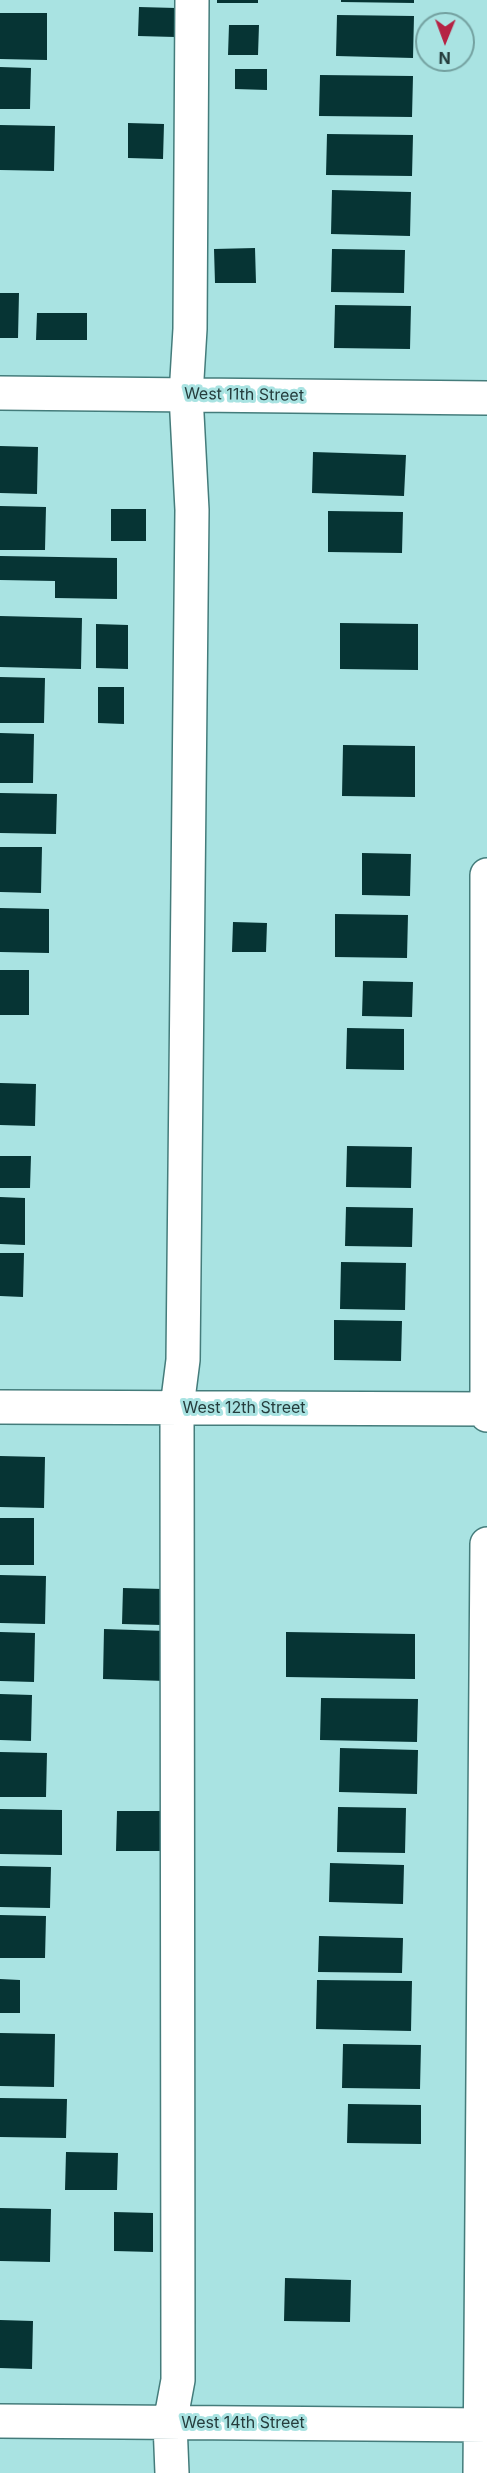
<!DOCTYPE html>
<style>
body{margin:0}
#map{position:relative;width:487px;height:2473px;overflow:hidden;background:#a9e3e2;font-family:Inter,sans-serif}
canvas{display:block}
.north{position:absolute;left:415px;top:12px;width:60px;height:60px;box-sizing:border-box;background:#a9e3e2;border:2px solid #74a1a0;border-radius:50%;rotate:181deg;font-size:16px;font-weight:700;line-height:24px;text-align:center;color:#253d3d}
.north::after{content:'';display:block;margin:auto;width:21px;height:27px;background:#b52344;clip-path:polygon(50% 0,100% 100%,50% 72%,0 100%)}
</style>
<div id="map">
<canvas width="487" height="2473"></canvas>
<div class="north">N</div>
</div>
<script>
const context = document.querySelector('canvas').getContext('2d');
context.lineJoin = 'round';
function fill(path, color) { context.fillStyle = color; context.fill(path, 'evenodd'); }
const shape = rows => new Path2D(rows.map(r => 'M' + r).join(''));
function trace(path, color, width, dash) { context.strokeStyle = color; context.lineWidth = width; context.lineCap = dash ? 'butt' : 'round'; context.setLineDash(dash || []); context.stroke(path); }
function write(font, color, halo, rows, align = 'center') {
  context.font = font + ' Inter,sans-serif'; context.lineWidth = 6; context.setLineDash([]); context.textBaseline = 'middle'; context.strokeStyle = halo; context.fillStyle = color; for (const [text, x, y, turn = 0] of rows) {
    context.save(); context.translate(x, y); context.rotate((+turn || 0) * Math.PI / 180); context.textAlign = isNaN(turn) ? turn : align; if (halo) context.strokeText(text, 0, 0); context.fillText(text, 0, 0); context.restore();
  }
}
const building = shape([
 [217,0,258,0,258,3,217,3],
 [341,0,414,0,414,3,341,2],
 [139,7,176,8,175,37,138,36],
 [0,13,47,13,47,60,0,59],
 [337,15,414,16,413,58,336,56],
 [229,25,259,25,258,55,228,55],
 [0,67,31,68,30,109,0,109],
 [235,69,267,69,267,90,235,89],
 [320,75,413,76,412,117,319,116],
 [128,123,164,124,163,159,128,158],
 [0,125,55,126,54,171,0,170],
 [327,134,413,135,412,176,326,175],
 [332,190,411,192,410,236,331,234],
 [255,248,256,283,215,283,214,249],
 [332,249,405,250,404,293,331,292],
 [0,293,19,293,18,338,0,338],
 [335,305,411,306,410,349,334,348],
 [37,313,87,313,87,340,36,340],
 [0,446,38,447,37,494,0,493],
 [313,452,406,455,404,496,312,493],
 [0,506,46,507,45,550,0,550],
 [111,509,146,509,146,541,111,541],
 [328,511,403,512,402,553,328,552],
 [0,556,117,558,117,599,55,598,55,581,0,580],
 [0,616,82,618,81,669,0,667],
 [340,623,418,624,418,670,340,669],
 [96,624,128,625,128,669,96,668],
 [0,677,45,678,44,723,0,723],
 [98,687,124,687,124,724,98,723],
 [0,733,34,734,33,783,0,783],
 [343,745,415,746,415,797,342,796],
 [0,793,57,794,56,834,0,833],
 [0,847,42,847,41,893,0,892],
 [362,853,411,854,410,896,362,895],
 [0,908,49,909,49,953,0,952],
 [335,914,408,915,407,958,335,957],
 [233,922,267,923,266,952,232,952],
 [0,970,29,970,29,1015,0,1015],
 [363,981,413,982,412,1017,362,1016],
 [347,1028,404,1029,404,1070,346,1069],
 [0,1083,36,1084,35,1126,0,1125],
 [347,1146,412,1147,411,1188,346,1187],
 [0,1156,31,1156,30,1188,0,1188],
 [0,1197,25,1198,25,1245,0,1244],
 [346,1207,413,1208,412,1247,345,1246],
 [0,1253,24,1253,23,1297,0,1296],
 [341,1262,406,1263,405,1310,340,1309],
 [334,1320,402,1321,401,1361,334,1360],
 [0,1456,45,1457,44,1508,0,1507],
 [0,1518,34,1518,34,1565,0,1565],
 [0,1575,46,1576,45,1624,0,1623],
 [123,1588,163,1589,162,1625,122,1624],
 [104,1629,166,1631,165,1681,103,1679],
 [0,1632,35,1633,34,1682,0,1681],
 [286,1632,415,1634,415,1679,286,1677],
 [0,1694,32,1695,31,1741,0,1740],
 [321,1698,418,1699,417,1742,320,1740],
 [340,1748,418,1750,417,1794,339,1792],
 [0,1752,47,1753,46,1797,0,1797],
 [338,1807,406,1808,405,1853,337,1852],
 [0,1809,62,1810,62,1855,0,1854],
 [117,1811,162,1811,161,1851,116,1851],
 [330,1863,404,1865,403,1904,329,1902],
 [0,1866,51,1867,50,1908,0,1907],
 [0,1915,46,1916,45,1958,0,1958],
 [319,1936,403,1938,402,1973,318,1972],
 [0,1979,20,1980,20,2013,0,2013],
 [317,1980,412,1981,411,2031,316,2029],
 [0,2033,55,2034,54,2087,0,2086],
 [343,2044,421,2045,420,2089,342,2088],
 [0,2098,67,2099,66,2138,0,2137],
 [348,2104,421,2105,421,2144,347,2143],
 [66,2152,118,2153,117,2190,65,2190],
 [0,2208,51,2209,50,2262,0,2261],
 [114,2212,153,2213,153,2252,114,2251],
 [285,2278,351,2280,350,2322,284,2321],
 [0,2320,33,2321,32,2369,0,2368]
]);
const minor = shape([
 [0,393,487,398],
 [487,875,487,1415],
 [0,1407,487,1409],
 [0,2421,487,2425],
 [172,2473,170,2423,178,2380,177,1407,183,1360,192,510,186,395,190,329,192,0],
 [480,2473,487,1544]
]);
const streetNames = [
 ["West 11th Street",244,395,1],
 ["West 12th Street",244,1408],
 ["West 14th Street",243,2423]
];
fill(building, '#063434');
trace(minor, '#447c7b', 36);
trace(minor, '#fff', 33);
write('16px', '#253d3d', '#a9e3e2', streetNames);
</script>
